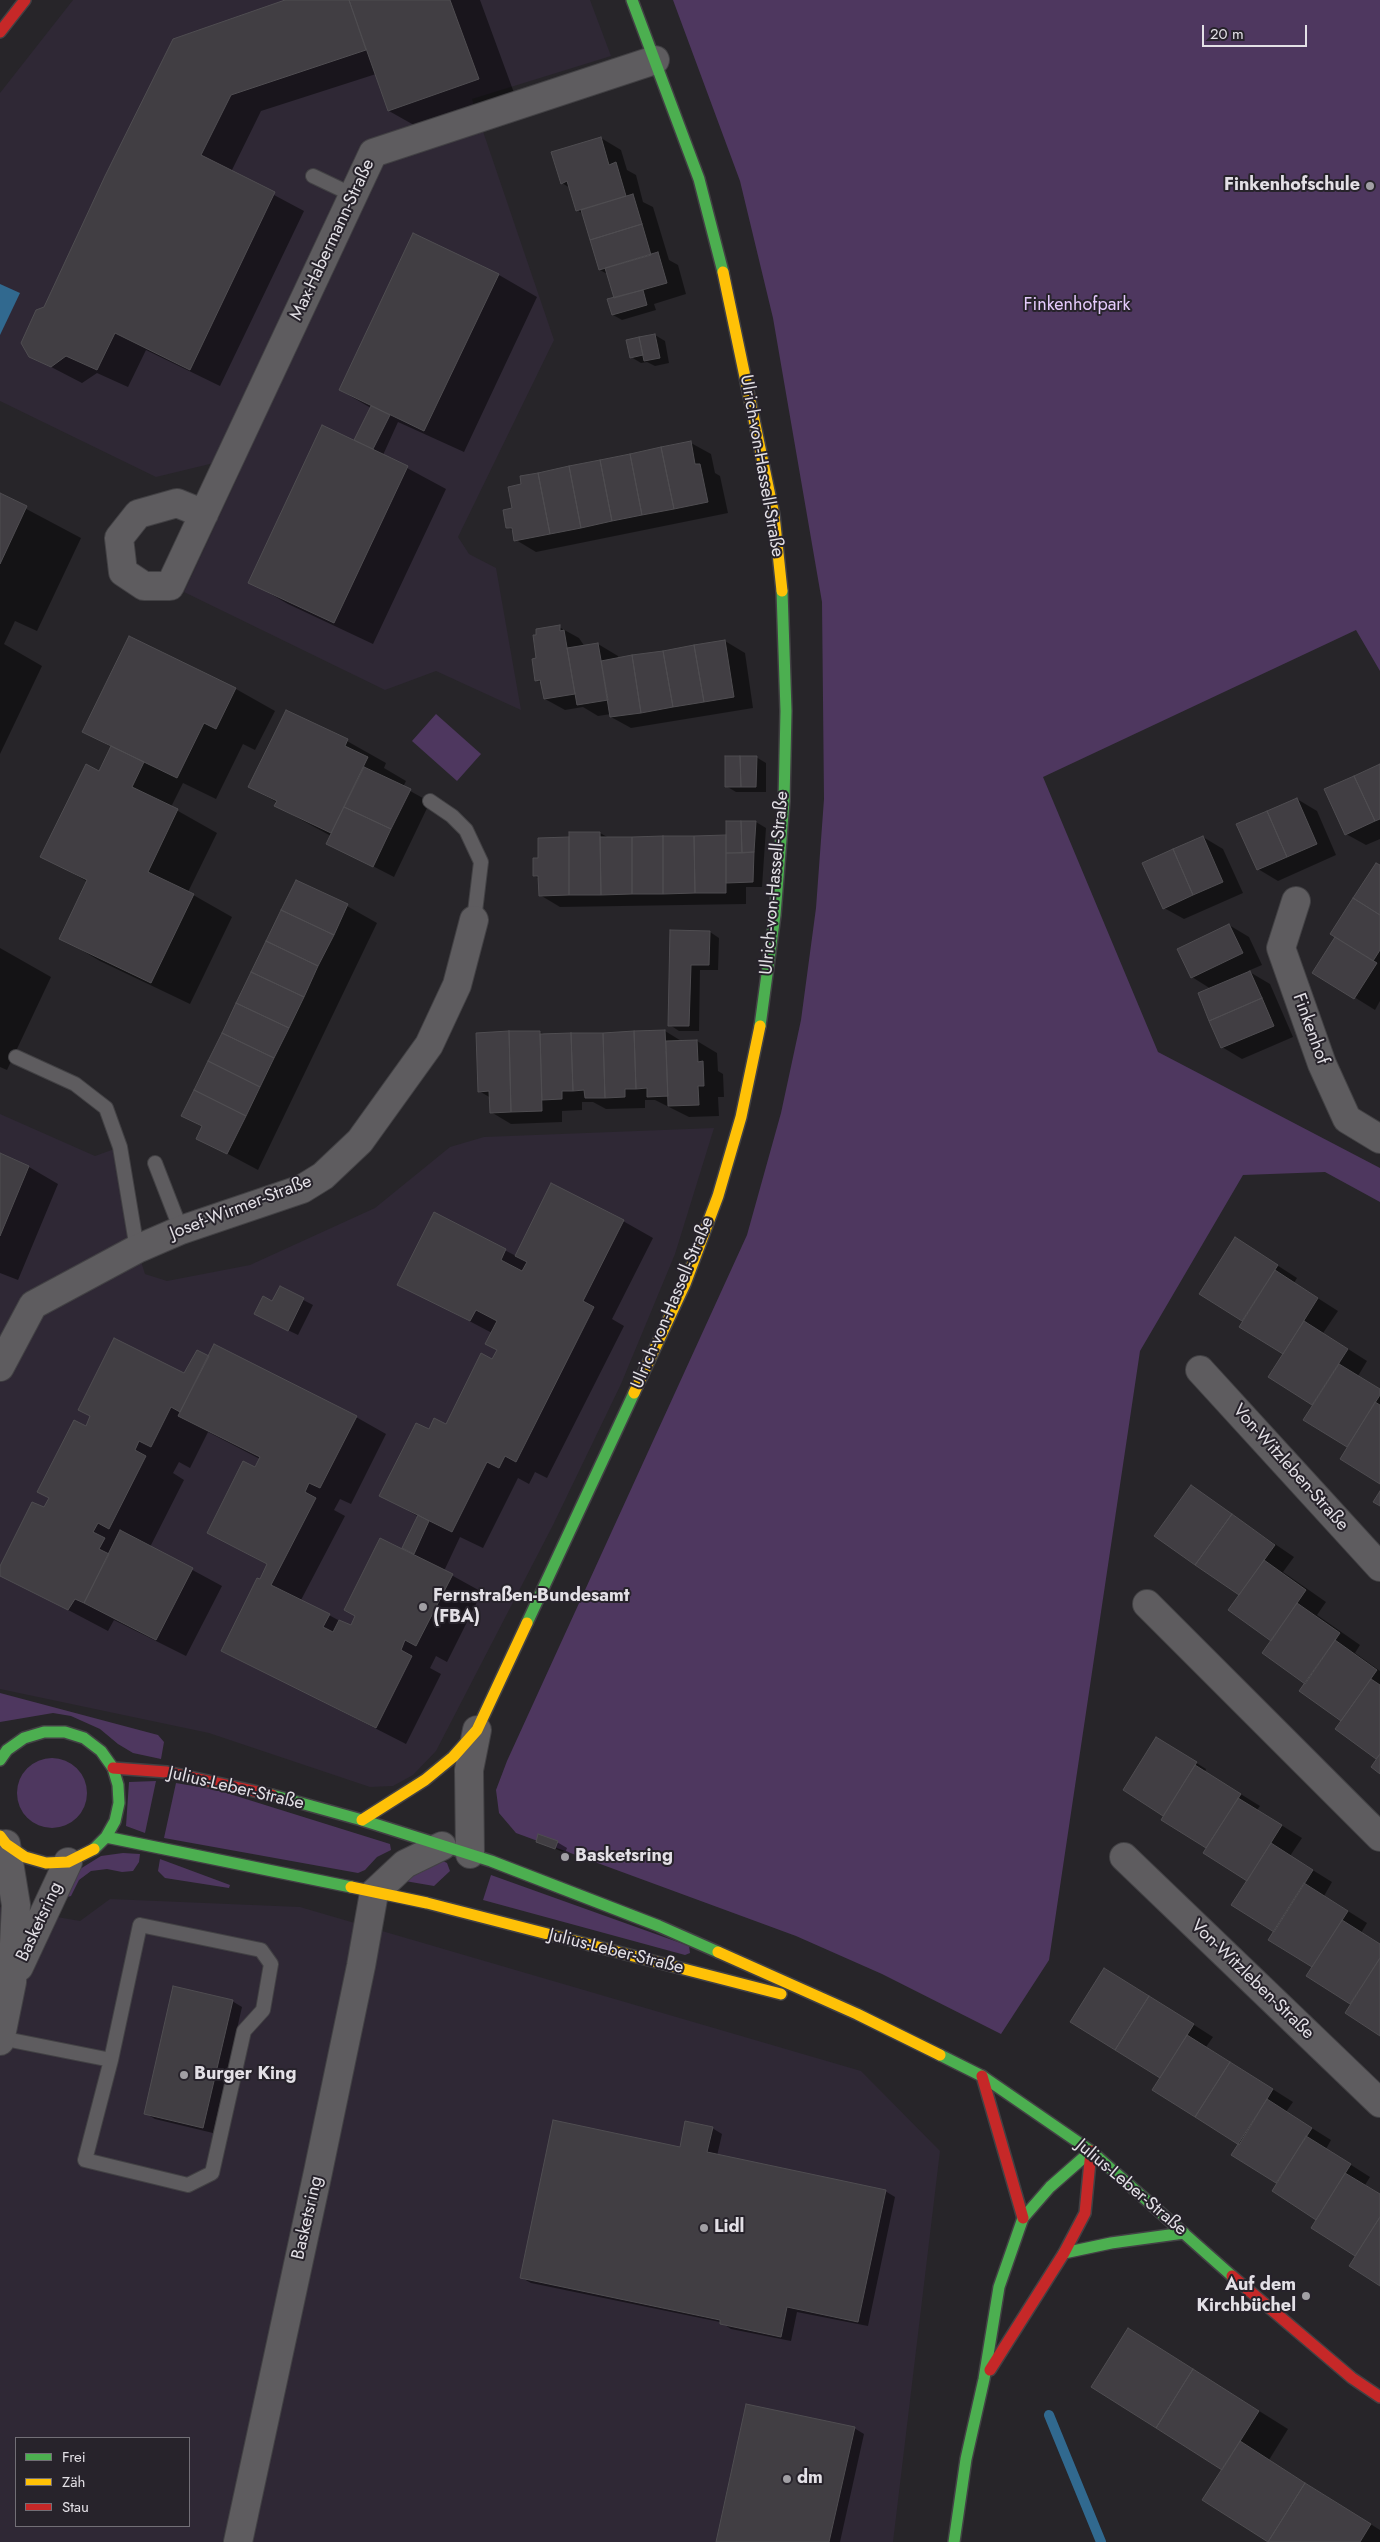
<!DOCTYPE html>
<meta charset="utf-8">
<style>
body{margin:0}
#map{position:relative;width:1380px;height:2542px;overflow:hidden;background:#272529;font-family:Jost,sans-serif}
canvas{display:block}
.legend{position:absolute;left:15px;top:2437px;width:175px;height:90px;box-sizing:border-box;background:#27232b;border:1px solid #726f76;margin:0;padding:6px 9px;list-style:none;font-size:15px;color:#e3e0e6}
.legend li{display:flex;align-items:center;gap:10px;height:25px}
.legend b{width:25px;border:1px solid #726f76}
.scale{position:absolute;left:1202px;top:25px;width:105px;height:22px;box-sizing:border-box;border:2px solid #e3e0e6;border-top:0;padding-left:6px;font-size:15px;line-height:18px;white-space:nowrap;color:#e3e0e6;-webkit-text-stroke:4px #27232b;paint-order:stroke}
</style>
<div id="map">
<canvas width="1380" height="2542"></canvas>
<ul class="legend">
<li><b style="height:6px;background:#4caf50"></b>Frei</li>
<li><b style="height:6px;background:#ffc107"></b>Zäh</li>
<li><b style="height:6px;background:#c62828"></b>Stau</li>
</ul>
<div class="scale">20 m</div>
</div>
<script>
const context = document.querySelector('canvas').getContext('2d');
context.lineJoin = 'round';
function fill(path, color) { context.fillStyle = color; context.fill(path, 'evenodd'); }
const shape = rows => new Path2D(rows.map(r => 'M' + r).join(''));
function trace(path, color, width, dash) { context.strokeStyle = color; context.lineWidth = width; context.lineCap = dash ? 'butt' : 'round'; context.setLineDash(dash || []); context.stroke(path); }
function write(font, color, halo, rows, align = 'center') {
  context.font = font + ' Jost,sans-serif'; context.lineWidth = 4; context.setLineDash([]); context.textBaseline = 'middle'; context.strokeStyle = halo; context.fillStyle = color; for (const [text, x, y, turn = 0] of rows) {
    context.save(); context.translate(x, y); context.rotate((+turn || 0) * Math.PI / 180); context.textAlign = isNaN(turn) ? turn : align; if (halo) context.strokeText(text, 0, 0); context.fillText(text, 0, 0); context.restore();
  }
}
const built = shape([
 [73,0,590,0,611,56,472,99,554,340,458,537,469,554,496,568,521,710,436,671,385,690,184,592,240,472,218,462,156,477,0,401,0,93],
 [0,1114,95,1156,120,1147,137,1249,145,1274,167,1281,250,1265,375,1208,450,1147,484,1137,714,1128,675,1254,621,1384,553,1525,436,1751,413,1775,393,1786,370,1787,209,1733,0,1689],
 [110,1899,300,1907,861,2071,940,2151,893,2542,0,2542,0,1907,80,1921],
 [16,2438,189,2438,189,2526,16,2526]
]);
const green = shape([
 [673,0,1380,0,1380,671,1356,630,1043,777,1158,1052,1380,1168,1380,1202,1325,1172,1243,1175,1140,1351,1049,1960,1001,2034,882,1974,796,1936,516,1833,499,1813,496,1790,507,1761,747,1235,781,1113,801,1020,816,908,824,799,822,602,773,318,740,181],
 [436,714,481,754,457,781,412,741],
 [0,1693,158,1735,164,1742,161,1759,133,1753,118,1744,100,1729,71,1716,53,1713,0,1722],
 '17 1793a35 35 0 1 1 70 0a35 35 0 1 1-70 0Z',
 [156,1781,145,1833,126,1826,129,1782],
 [176,1783,217,1790,390,1844,391,1850,377,1857,365,1870,358,1873,164,1838],
 [123,1853,140,1854,139,1862,133,1871,122,1872,107,1869,91,1871,79,1880,71,1896,63,1898,72,1874,101,1856],
 [160,1859,230,1885,229,1888,165,1878,158,1871],
 [439,1859,447,1863,450,1871,434,1886,405,1881,402,1875],
 [491,1875,689,1946,690,1953,685,1955,483,1900]
]);
const water = shape([
 [0,284,20,293,0,335]
]);
const shadow = shape([
 [289,0,480,0,517,101,428,133,389,111,376,74,261,111,231,172,304,211,220,386,146,350,128,387,97,373,82,383,30,356,45,308],
 [601,138,621,150,627,170,636,175,643,202,653,207,669,260,678,265,686,294,654,304,656,310,622,320,613,315,616,298,609,275,600,270,583,214,577,210,570,188,562,183],
 [499,275,537,297,464,452,398,422,383,455,446,489,373,644,288,604,250,582,355,442,371,408,340,390],
 [655,335,665,341,669,363,655,366,647,362,641,363,631,357],
 [691,443,711,454,715,473,720,476,728,513,536,552,516,540,514,531,508,528],
 [0,495,81,538,37,631,15,621,4,644,42,666,0,754],
 [559,627,579,638,585,647,598,644,618,656,619,659,725,641,745,653,753,708,631,728,611,717,611,714,598,716,583,707,565,710,545,699,542,683,536,680,538,659],
 [129,637,236,689,275,711,255,750,243,744,216,799,183,783,171,807,217,833,188,892,232,917,190,1004,100,961,61,938,88,882,42,856,99,772,111,747,83,731],
 [347,741,386,763,384,768,406,781,403,787,430,802,394,877,328,843,331,836,276,806,278,803,250,787],
 [756,757,766,763,766,792,736,792,726,786],
 [1380,765,1380,839,1366,845,1346,834],
 [1297,799,1317,811,1336,855,1278,881,1258,869],
 [756,822,766,828,762,887,746,887,746,904,560,907,540,895,540,879,534,876,539,859,570,839,600,833,609,838,727,838,727,823],
 [1203,837,1223,849,1243,893,1184,919,1164,908],
 [1380,866,1380,1001,1375,1010,1314,972],
 [347,906,377,923,258,1170,198,1138,203,1127,183,1116],
 [1229,925,1249,937,1262,965,1248,971,1270,984,1293,1037,1242,1059,1222,1047,1211,989,1192,977],
 [671,931,710,932,719,938,718,970,700,970,699,1031,679,1031,670,1025],
 [0,948,51,977,7,1070,0,1067],
 [665,1031,683,1042,697,1041,717,1053,718,1071,723,1074,724,1097,718,1097,719,1116,689,1117,655,1100,645,1100,645,1108,606,1109,593,1102,582,1102,582,1110,562,1111,562,1122,511,1124,491,1112,491,1098,479,1091,540,1032,546,1035],
 [0,1155,29,1167,58,1184,18,1280,0,1273],
 [435,1214,516,1256,623,1221,653,1238,612,1319,624,1326,547,1478,535,1472,529,1484,518,1478,483,1548,460,1537,444,1571,482,1592,447,1662,436,1656,430,1668,441,1674,406,1744,222,1650,268,1565,209,1533,260,1459,208,1432,190,1468,179,1462,173,1473,184,1480,150,1547,222,1586,186,1656,114,1620,108,1631,0,1574,0,1569,44,1509,86,1427,185,1375,356,1417,386,1434,351,1504,340,1499,334,1510,345,1516,301,1600,351,1627,402,1550,419,1517,381,1495,429,1431,446,1425,493,1361,498,1350,492,1333,399,1284],
 [1255,1251,1297,1278,1294,1283,1338,1311,1323,1333,1367,1361,1358,1376,1380,1390,1380,1483,1348,1447,1305,1419,1314,1404,1270,1376,1284,1354,1244,1321,1200,1293],
 [280,1288,313,1305,298,1335,265,1319],
 [1191,1487,1294,1557,1283,1572,1326,1602,1317,1615,1360,1645,1355,1653,1380,1671,1380,1772,1378,1759,1337,1729,1343,1720,1306,1684,1241,1595],
 [1166,1744,1206,1769,1205,1772,1260,1806,1257,1810,1302,1838,1290,1856,1332,1882,1324,1896,1367,1923,1361,1933,1380,1945,1380,2034,1352,2004,1308,1976,1314,1967,1275,1932,1249,1881,1208,1848,1163,1819,1165,1816,1125,1790],
 [538,1841,557,1842,567,1848,565,1853],
 [1125,1981,1213,2037,1206,2047,1293,2102,1286,2112,1331,2140,1326,2149,1370,2177,1365,2185,1380,2195,1380,2285,1357,2256,1312,2228,1318,2219,1278,2183,1233,2155,1240,2144,1161,2078],
 [232,2001,242,2007,213,2133,155,2119,145,2113],
 [712,2128,722,2134,717,2156,885,2191,895,2197,868,2326,797,2312,791,2341,731,2329,720,2322,531,2283,522,2278],
 [1128,2329,1288,2429,1269,2460,1380,2530,1380,2542,1271,2542],
 [854,2428,864,2434,840,2542,717,2542]
]);
const stream = shape([
 [1049,2415,1101,2542]
]);
const building = shape([
 [285,0,349,0,366,50,231,95,201,155,275,192,190,370,115,333,97,370,66,356,51,367,29,357,21,343,36,310,44,307,105,176,173,39,285,0],
 [349,0,450,0,479,79,388,111,349,0],
 [601,137,609,165,616,162,626,196,576,211,567,181,561,184,551,152,601,137],
 [633,194,642,224,590,240,581,210,633,194],
 [642,224,651,255,599,270,590,240,642,224],
 [413,233,499,274,424,431,339,390,413,233],
 [658,252,667,283,614,298,605,268,658,252],
 [643,290,647,305,612,315,607,299,643,290],
 [655,334,660,358,644,361,639,337,655,334],
 [639,337,643,355,630,358,626,340,639,337],
 [371,406,390,415,373,449,354,440,371,406],
 [322,425,408,466,334,623,248,583,322,425],
 [691,441,695,464,700,464,708,502,674,509,661,447,691,441],
 [661,447,674,509,642,515,630,454,661,447],
 [630,454,642,515,612,521,600,460,630,454],
 [600,460,612,521,581,528,569,466,600,460],
 [569,466,581,528,550,534,538,473,569,466],
 [538,473,550,534,514,541,512,528,506,528,503,510,512,508,508,487,521,484,520,476,538,473],
 [0,493,27,506,0,564,0,493],
 [560,625,560,631,564,630,575,694,544,699,540,680,535,681,532,659,536,658,533,635,536,635,536,629,560,625],
 [129,636,236,688,216,729,204,723,177,778,82,732,129,636],
 [725,640,734,697,704,702,694,645,725,640],
 [598,643,608,700,577,705,567,648,598,643],
 [694,645,704,702,673,707,663,651,694,645],
 [663,651,673,707,641,713,632,655,663,651],
 [632,655,641,713,610,717,601,661,632,655],
 [286,710,348,739,345,746,368,757,331,833,274,806,277,801,248,787,286,710],
 [111,746,144,762,132,787,178,809,148,872,194,894,151,983,59,939,87,880,40,857,86,764,99,771,111,746],
 [725,756,740,756,741,787,725,787,725,756],
 [740,756,757,756,756,787,741,787,740,756],
 [1380,764,1380,819,1375,821,1354,776,1380,764],
 [364,767,411,789,391,829,344,807,364,767],
 [1354,776,1375,821,1345,835,1324,789,1354,776],
 [1297,798,1317,844,1287,857,1267,811,1297,798],
 [344,807,391,829,373,867,326,844,344,807],
 [1267,811,1287,857,1257,870,1236,824,1267,811],
 [726,821,741,821,742,853,726,853,726,821],
 [741,821,756,821,754,852,742,853,741,821],
 [569,832,600,832,601,895,569,895,569,832],
 [726,835,726,893,695,893,694,836,726,835],
 [663,836,694,836,695,893,663,894,663,836],
 [663,836,663,894,632,894,632,837,663,836],
 [1203,836,1223,882,1193,895,1173,849,1203,836],
 [569,837,569,895,539,896,538,876,533,876,533,858,538,858,538,838,569,837],
 [600,837,632,837,632,894,601,895,600,837],
 [1173,849,1193,895,1163,909,1142,863,1173,849],
 [754,852,753,882,726,883,726,853,754,852],
 [1376,863,1380,865,1380,915,1353,898,1376,863],
 [296,880,348,904,334,935,281,910,296,880],
 [1353,898,1380,915,1380,950,1373,961,1330,934,1353,898],
 [281,910,334,935,318,966,266,941,281,910],
 [1229,924,1243,953,1191,978,1177,949,1229,924],
 [670,930,710,931,709,965,691,965,689,1026,668,1026,670,930],
 [1335,937,1377,963,1354,999,1312,973,1335,937],
 [266,941,318,966,304,997,251,972,266,941],
 [1250,971,1262,998,1209,1021,1198,993,1250,971],
 [251,972,304,997,289,1028,236,1003,251,972],
 [1262,998,1274,1026,1221,1048,1209,1021,1262,998],
 [236,1003,289,1028,274,1058,222,1033,236,1003],
 [665,1030,668,1096,647,1097,647,1088,636,1089,634,1031,665,1030],
 [509,1031,540,1031,542,1111,511,1112,509,1031],
 [509,1031,511,1112,490,1113,489,1091,478,1092,476,1033,509,1031],
 [634,1031,636,1089,625,1089,625,1097,605,1098,603,1033,634,1031],
 [222,1033,274,1058,260,1087,208,1061,222,1033],
 [571,1033,603,1033,605,1098,585,1098,584,1090,573,1091,571,1033],
 [571,1033,573,1091,562,1091,562,1099,542,1100,540,1034,571,1033],
 [697,1040,698,1062,703,1061,704,1086,698,1086,699,1105,668,1106,666,1041,697,1040],
 [208,1061,260,1087,246,1116,194,1090,208,1061],
 [194,1090,246,1116,227,1154,196,1139,202,1126,181,1116,194,1090],
 [0,1153,29,1166,0,1236,0,1153],
 [551,1183,624,1220,583,1301,594,1307,516,1462,505,1456,499,1468,487,1462,452,1532,379,1496,416,1423,429,1429,434,1418,446,1424,481,1353,492,1359,497,1350,485,1344,497,1321,476,1310,470,1321,397,1285,434,1212,506,1249,501,1260,522,1271,527,1262,515,1256,551,1183],
 [1235,1237,1278,1265,1242,1321,1199,1294,1235,1237],
 [1275,1270,1318,1298,1283,1354,1239,1327,1275,1270],
 [280,1286,304,1298,288,1331,254,1314,263,1296,272,1301,280,1286],
 [1304,1321,1348,1349,1312,1405,1268,1377,1304,1321],
 [114,1338,184,1373,197,1350,209,1356,180,1412,171,1407,151,1447,139,1441,135,1450,146,1456,109,1529,98,1523,93,1532,105,1538,99,1549,109,1554,84,1603,75,1599,68,1610,0,1576,0,1566,32,1502,44,1507,49,1498,37,1492,74,1420,86,1426,90,1416,78,1410,114,1338],
 [214,1344,357,1416,320,1488,309,1483,305,1492,316,1498,271,1585,330,1614,323,1627,333,1632,339,1620,351,1625,355,1616,344,1610,380,1538,453,1574,416,1646,405,1640,401,1650,412,1656,376,1728,221,1651,257,1578,260,1579,267,1564,207,1533,243,1461,255,1467,260,1457,178,1416,214,1344],
 [1339,1364,1380,1389,1380,1395,1347,1447,1303,1420,1339,1364],
 [1375,1402,1380,1405,1380,1484,1340,1459,1375,1402],
 [1191,1485,1232,1514,1195,1565,1154,1536,1191,1485],
 [1380,1491,1380,1506,1373,1502,1380,1491],
 [1232,1514,1275,1545,1239,1595,1195,1565,1232,1514],
 [418,1515,429,1521,414,1554,402,1548,418,1515],
 [120,1530,193,1568,156,1640,84,1603,120,1530],
 [1264,1560,1306,1590,1271,1641,1228,1610,1264,1560],
 [1297,1603,1340,1633,1305,1684,1262,1653,1297,1603],
 [1335,1640,1377,1670,1341,1721,1299,1691,1335,1640],
 [1371,1679,1380,1685,1380,1754,1376,1759,1335,1729,1371,1679],
 [1156,1737,1197,1762,1163,1816,1123,1790,1156,1737],
 [1380,1754,1380,1774,1371,1767,1380,1754],
 [1195,1765,1241,1794,1206,1848,1161,1820,1195,1765],
 [1238,1798,1282,1825,1247,1881,1203,1853,1238,1798],
 [538,1834,558,1841,555,1849,536,1842,538,1834],
 [1271,1843,1313,1870,1274,1932,1231,1905,1271,1843],
 [1304,1883,1348,1911,1312,1967,1268,1940,1304,1883],
 [1342,1920,1380,1944,1380,1958,1350,2004,1306,1976,1342,1920],
 [1380,1958,1380,2036,1345,2013,1380,1958],
 [1104,1968,1149,1996,1115,2050,1070,2022,1104,1968],
 [173,1986,233,2000,203,2128,144,2114,173,1986],
 [1149,1996,1194,2024,1160,2078,1115,2050,1149,1996],
 [1187,2035,1230,2062,1195,2117,1152,2090,1187,2035],
 [1230,2062,1273,2089,1239,2145,1195,2117,1230,2062],
 [1267,2099,1312,2128,1276,2183,1231,2155,1267,2099],
 [553,2120,680,2147,685,2121,713,2127,707,2152,886,2190,858,2322,787,2307,781,2337,720,2324,720,2320,520,2278,553,2120],
 [1306,2136,1351,2164,1316,2220,1272,2191,1306,2136],
 [1345,2173,1380,2194,1380,2217,1355,2256,1311,2228,1345,2173],
 [1380,2217,1380,2286,1349,2266,1380,2217],
 [1128,2328,1193,2369,1156,2428,1091,2387,1128,2328],
 [1193,2369,1259,2411,1222,2470,1156,2428,1193,2369],
 [746,2404,855,2427,829,2542,716,2542,746,2404],
 [1240,2441,1305,2483,1268,2542,1202,2500,1240,2441],
 [1305,2483,1371,2524,1360,2542,1268,2542,1305,2483]
]);
const lane = shape([
 [313,176,353,195],
 [430,801,452,816,466,830,481,862,474,920],
 [16,1057,75,1084,106,1108,120,1147,137,1249],
 [155,1163,181,1230],
 [140,1925,261,1950,271,1964,263,2010,244,2031,212,2173,188,2185,85,2160,111,2060,140,1925],
 [1,2038,111,2060]
]);
const street = shape([
 [204,514,177,503,138,514,119,538,123,572,144,586,170,586,373,153,655,60],
 [1296,901,1281,948,1322,1064,1347,1119,1380,1139],
 [0,1367,33,1305,137,1249,181,1230,302,1189,323,1176,360,1141,429,1045,457,985,474,920],
 [1200,1370,1380,1567],
 [1147,1604,1380,1837],
 [470,1854,469,1770,477,1730],
 [1124,1857,1380,2103],
 [19,1967,68,1862],
 [0,2041,12,1982,16,1905,6,1844],
 [238,2542,318,2172,361,1966,374,1893,405,1864,442,1846]
]);
const fast = shape([
 [632,0,699,179,723,272],
 [760,1026,775,915,784,801,786,711,782,591],
 [527,1623,634,1393],
 [0,1760,7,1750,24,1738,44,1732,65,1732,84,1738,101,1751,113,1768,118,1785,119,1803,115,1821,106,1837,94,1849],
 [272,1795,362,1820,491,1861,659,1926,718,1952],
 [106,1837,351,1887],
 [940,2055,982,2076,1091,2151,1232,2276],
 [1064,2253,1111,2243,1184,2233],
 [954,2542,966,2459,984,2379,999,2287,1023,2218,1050,2187,1091,2151]
]);
const slow = shape([
 [723,272,774,515,782,591],
 [634,1393,685,1284,718,1196,741,1117,760,1026],
 [362,1820,425,1780,453,1757,477,1730,527,1623],
 [0,1836,6,1844,25,1857,46,1863,68,1862,94,1849],
 [351,1887,427,1903,781,1994],
 [718,1952,857,2014,940,2055]
]);
const jam = shape([
 [0,32,25,0],
 [113,1768,167,1772,272,1795],
 [982,2076,1023,2218],
 [1232,2276,1352,2378,1380,2397],
 [990,2370,1064,2253,1085,2213,1091,2151]
]);
const markers = [
 [1370,186,5,"#a19fa4"],
 [423,1607,5,"#a19fa4"],
 [565,1857,5,"#a19fa4"],
 [184,2075,5,"#a19fa4"],
 [704,2228,5,"#a19fa4"],
 [1306,2296,5,"#a19fa4"],
 [787,2479,5,"#a19fa4"]
];
const poiNames = [
 ["Finkenhofschule",1360,186,"right"],
 ["Fernstraßen-Bundesamt",433,1597],
 ["(FBA)",433,1618],
 ["Basketsring",575,1857],
 ["Burger King",194,2075],
 ["Lidl",714,2228],
 ["Auf dem",1296,2286,"right"],
 ["Kirchbüchel",1296,2307,"right"],
 ["dm",797,2479]
];
const streetNames = [
 ["Max-Habermann-Straße",333,240,-65],
 ["Ulrich-von-Hassell-Straße",761,466,80],
 ["Ulrich-von-Hassell-Straße",775,883,-85],
 ["Finkenhof",1310,1029,70],
 ["Josef-Wirmer-Straße",241,1208,-21],
 ["Ulrich-von-Hassell-Straße",673,1303,-67],
 ["Von-Witzleben-Straße",1290,1468,48],
 ["Julius-Leber-Straße",236,1789,13],
 ["Basketsring",40,1922,-65],
 ["Julius-Leber-Straße",616,1952,14],
 ["Von-Witzleben-Straße",1252,1980,44],
 ["Julius-Leber-Straße",1131,2188,40],
 ["Basketsring",308,2218,-77]
];
const parkNames = [
 ["Finkenhofpark",1077,306]
];
fill(built, '#2f2835');
fill(green, '#4e375f');
fill(water, '#31698f');
fill(shadow, '#0007');
trace(stream, '#31698f', 10);
fill(building, '#413e43');
trace(building, '#4f4d51', 1);
trace(lane, '#424144', 16);
trace(street, '#424144', 30);
trace(fast, '#424144', 14);
trace(slow, '#424144', 14);
trace(jam, '#424144', 14);
trace(lane, '#5e5c5f', 14);
trace(street, '#5e5c5f', 28);
trace(fast, '#4caf50', 11);
trace(slow, '#ffc107', 11);
trace(jam, '#c62828', 11);
for (const [x, y, r, color] of markers) { const dot = new Path2D(); dot.arc(x, y, r, 0, 2 * Math.PI); context.fillStyle = color; context.fill(dot); trace(dot, '#27232b', 2); }
write('bold 18px', '#e3e0e6', '#27232b', poiNames, 'left');
write('18px', '#e3e0e6', '#27232b', streetNames);
write('18px', '#e4cafb', '#27232b', parkNames);
</script>
